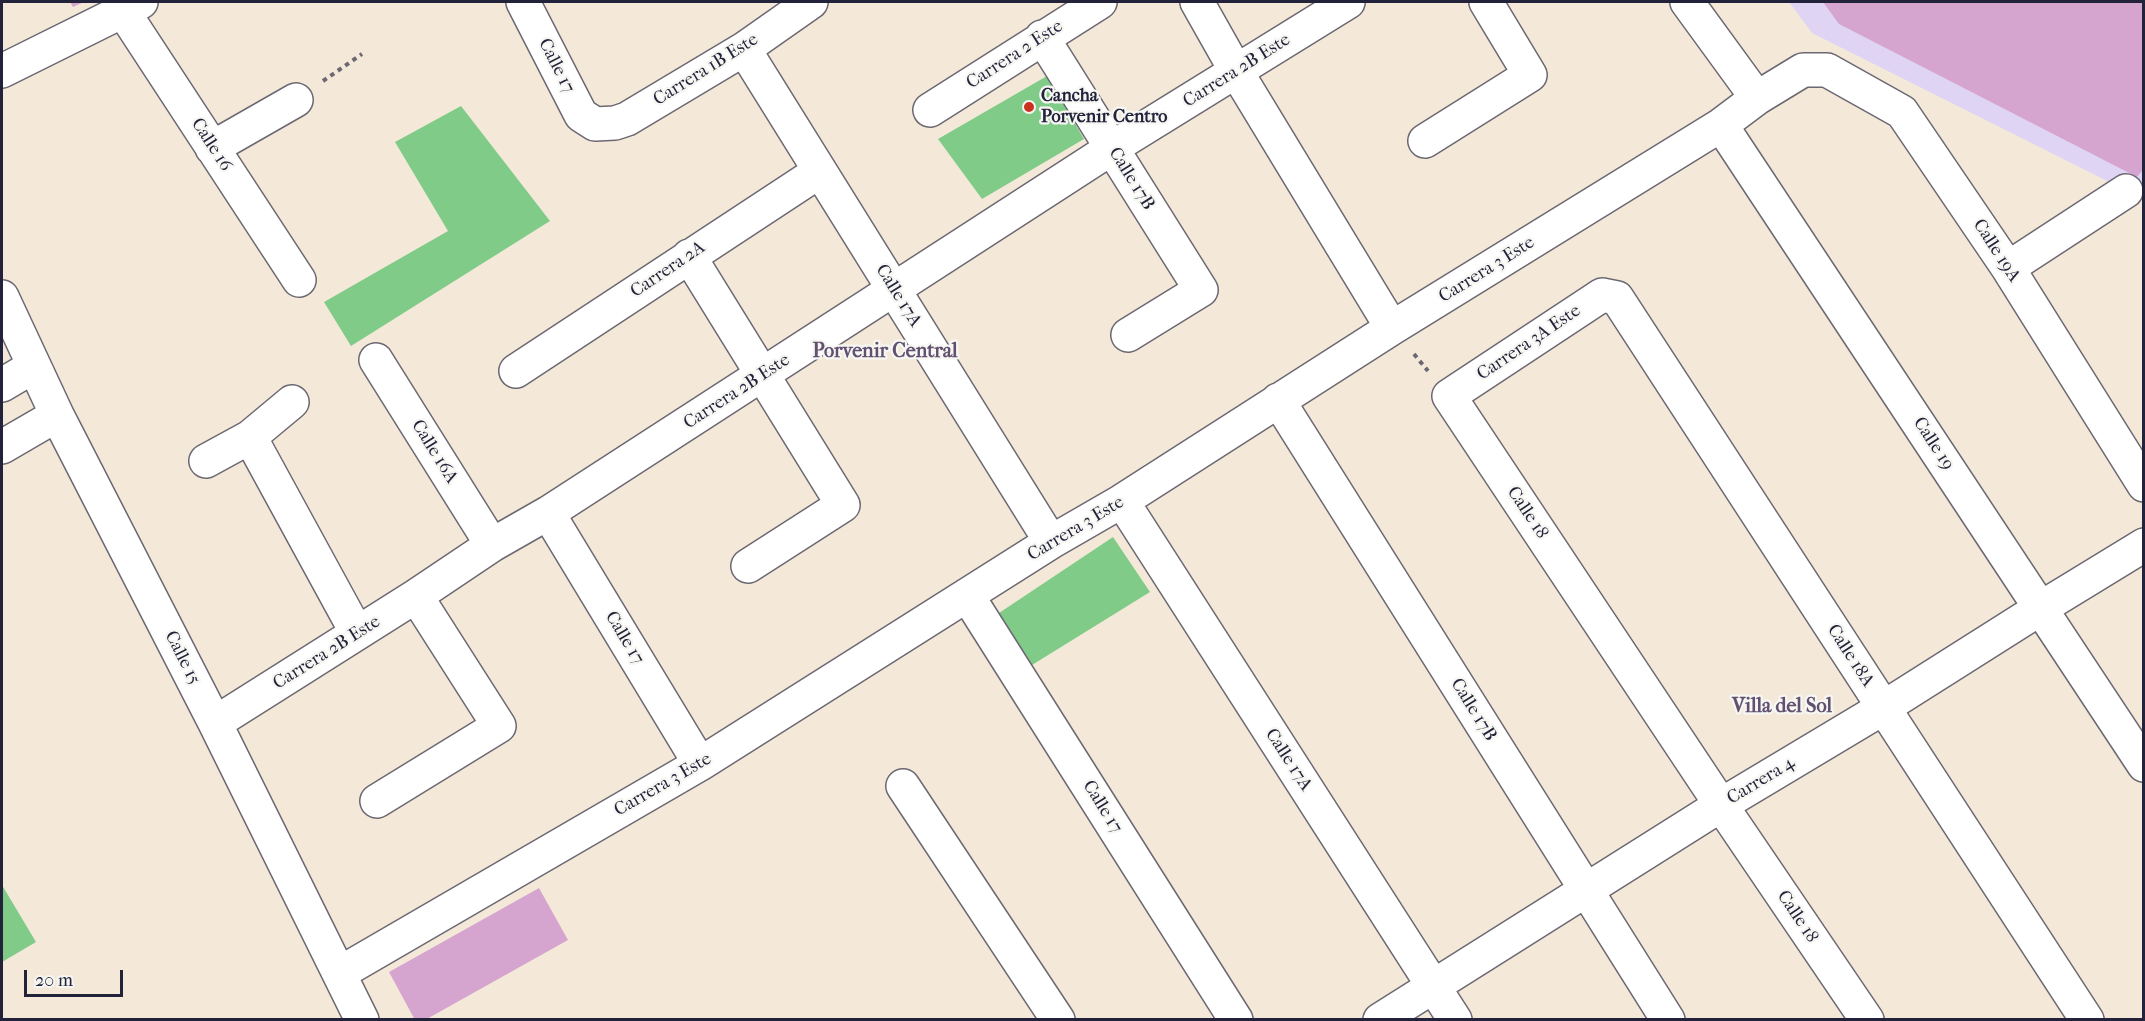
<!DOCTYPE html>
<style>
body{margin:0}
#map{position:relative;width:2145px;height:1021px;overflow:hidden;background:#f4e9d9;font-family:"IM FELL French Canon",serif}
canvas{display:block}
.frame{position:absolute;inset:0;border:3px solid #22223b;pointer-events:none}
.scale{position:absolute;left:24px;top:970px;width:99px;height:27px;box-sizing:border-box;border:3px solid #22223b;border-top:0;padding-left:8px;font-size:18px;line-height:21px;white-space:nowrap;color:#22223b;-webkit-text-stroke:4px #f6f6f2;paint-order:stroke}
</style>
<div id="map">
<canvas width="2145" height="1021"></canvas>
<div class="frame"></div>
<div class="scale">20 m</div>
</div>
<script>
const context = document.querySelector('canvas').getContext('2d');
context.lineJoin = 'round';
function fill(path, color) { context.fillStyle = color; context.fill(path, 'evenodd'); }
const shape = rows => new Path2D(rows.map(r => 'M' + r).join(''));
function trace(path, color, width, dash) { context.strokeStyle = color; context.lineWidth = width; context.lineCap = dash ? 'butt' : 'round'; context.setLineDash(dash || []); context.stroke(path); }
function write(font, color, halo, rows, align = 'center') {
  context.font = font + ' "IM FELL French Canon",serif'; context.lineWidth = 4.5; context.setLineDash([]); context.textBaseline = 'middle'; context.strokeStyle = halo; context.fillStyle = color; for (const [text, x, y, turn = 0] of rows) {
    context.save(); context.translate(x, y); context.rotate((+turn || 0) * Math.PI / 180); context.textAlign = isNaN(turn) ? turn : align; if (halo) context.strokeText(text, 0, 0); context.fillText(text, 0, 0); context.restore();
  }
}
const built = shape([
 [1789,2,2143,2,2143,199,1812,33]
]);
const green = shape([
 [1047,76,1084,139,982,199,938,139],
 [461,106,550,221,351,346,324,302,448,231,395,142],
 [1113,537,1150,592,1032,665,999,613],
 [2,885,36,942,2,962]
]);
const building = shape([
 [70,2,84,2,73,7],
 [1823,2,2144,2,2144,168,2137,177,1839,24],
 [539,888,568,940,425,1020,415,1020,389,972]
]);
const path = shape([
 [323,81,362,54],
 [1414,354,1428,371]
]);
const minor = shape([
 [523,2,581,115,595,124,615,123,627,119,744,49,811,2],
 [1197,2,1236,71,1392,328],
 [1687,2,1757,98],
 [123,11,299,280],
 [1042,37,1201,290,1128,335],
 [744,49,1051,542],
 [2,71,141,2],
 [930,110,1100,2],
 [1721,125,2144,765],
 [1425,141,1530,75,1486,2],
 [212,148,296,100],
 [689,256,843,505,748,566],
 [2008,268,2126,191],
 [2,297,57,415,215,723,362,1020],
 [376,360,492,545],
 [516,371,820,171],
 [2,385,34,366],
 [1278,400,1668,1020],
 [250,437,357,633],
 [2,447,57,415],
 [206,461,250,437,292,402],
 [1122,501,1455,1020],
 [548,513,700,764],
 [967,595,1236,1020],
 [215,723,416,596,492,545,548,513,1112,148,1348,2],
 [903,786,1058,1020],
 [377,801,499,726,416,596],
 [340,973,700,764,1051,542,1122,501,1392,328,1721,125,1757,98,1803,70,1827,70,1902,112,2008,268,2144,485],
 [1380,1020,1721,805,1883,708,2041,608,2144,545],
 [1867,1020,1721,805,1449,396,1602,295,1617,298,2087,1020]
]);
const markers = [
 [1029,107,6,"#c8321e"]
];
const streetNames = [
 ["Carrera 2 Este",1015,55,-33],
 ["Calle 17",556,66,63],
 ["Carrera 1B Este",706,70,-32],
 ["Carrera 2B Este",1237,71,-32],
 ["Calle 16",211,145,57],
 ["Calle 17B",1131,179,58],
 ["Calle 19A",1996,251,57],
 ["Carrera 2A",668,270,-34],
 ["Carrera 3 Este",1487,270,-32],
 ["Calle 17A",898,296,58],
 ["Carrera 3A Este",1529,343,-34],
 ["Carrera 2B Este",737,392,-33],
 ["Calle 19",1933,444,57],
 ["Calle 16A",434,452,58],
 ["Calle 18",1527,513,56],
 ["Carrera 3 Este",1076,529,-31],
 ["Calle 17",624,638,59],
 ["Carrera 2B Este",327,653,-32],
 ["Calle 18A",1850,656,57],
 ["Calle 15",182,658,63],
 ["Calle 17B",1473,710,58],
 ["Calle 17A",1288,760,57],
 ["Carrera 4",1761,781,-31],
 ["Carrera 3 Este",663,785,-30],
 ["Calle 17",1102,807,58],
 ["Calle 18",1797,917,56]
];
const poiNames = [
 ["Cancha",1041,97],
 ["Porvenir Centro",1041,118]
];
const neighbourhoodNames = [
 ["Porvenir Central",885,352],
 ["Villa del Sol",1782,707]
];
fill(built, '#e0d4f4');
fill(green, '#81cb88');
fill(building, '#d5a5cf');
trace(minor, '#6c6872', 36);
trace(path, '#6c6872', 4, [4.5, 4.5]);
trace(minor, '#fff', 33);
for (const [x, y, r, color] of markers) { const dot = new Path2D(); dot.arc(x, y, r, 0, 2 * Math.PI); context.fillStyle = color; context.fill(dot); trace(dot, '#f6f6f2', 2); }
write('18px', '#22223b', '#f6f6f2', streetNames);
write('bold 18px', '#22223b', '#f6f6f2', poiNames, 'left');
write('bold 20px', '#61506f', '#f6f6f2', neighbourhoodNames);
</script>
